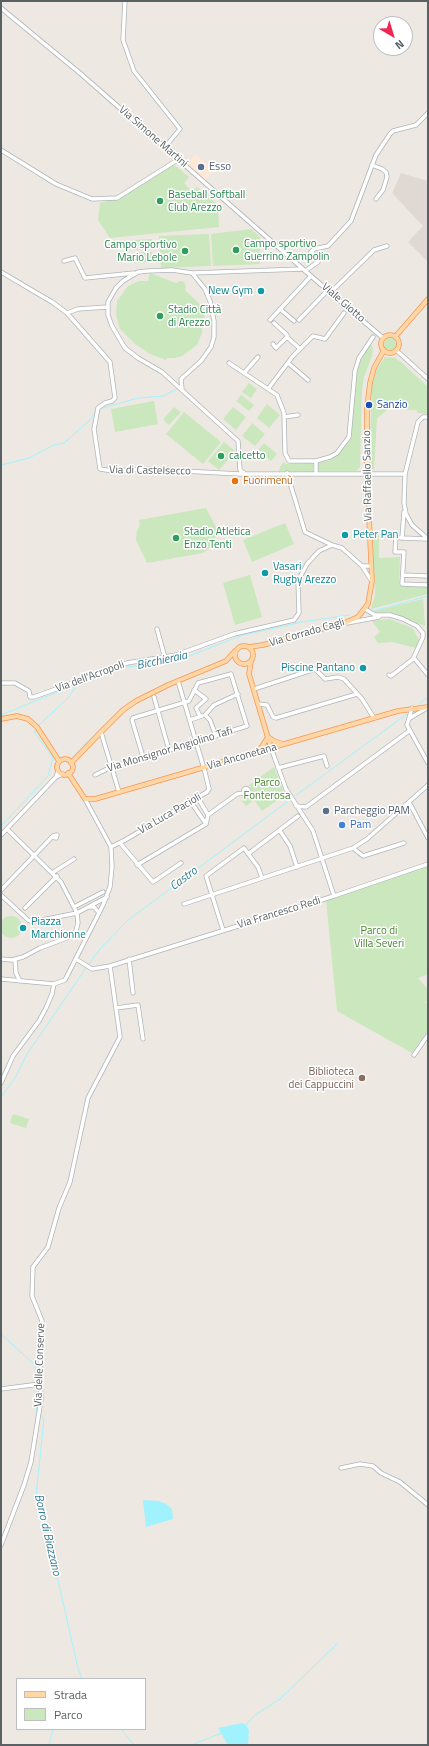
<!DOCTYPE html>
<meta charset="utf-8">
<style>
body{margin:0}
#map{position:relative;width:429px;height:1746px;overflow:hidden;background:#eee8e2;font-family:"Titillium Web",sans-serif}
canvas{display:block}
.frame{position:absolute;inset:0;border:2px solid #5a6163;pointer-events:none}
.legend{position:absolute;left:16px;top:1678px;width:130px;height:52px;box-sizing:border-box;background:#fff;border:1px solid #bdc0c1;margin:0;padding:5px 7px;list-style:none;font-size:12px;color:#5a6163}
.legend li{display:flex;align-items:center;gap:8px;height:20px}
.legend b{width:20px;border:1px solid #bdc0c1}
.north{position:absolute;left:373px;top:16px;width:40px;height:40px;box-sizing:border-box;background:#fff;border:1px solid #bdc0c1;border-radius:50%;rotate:142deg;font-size:11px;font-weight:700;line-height:16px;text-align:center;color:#5a6163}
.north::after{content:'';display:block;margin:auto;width:14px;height:18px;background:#f02653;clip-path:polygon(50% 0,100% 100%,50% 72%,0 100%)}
</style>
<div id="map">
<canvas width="429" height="1746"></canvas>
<div class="frame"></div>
<ul class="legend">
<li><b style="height:5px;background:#ffd6a6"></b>Strada</li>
<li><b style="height:11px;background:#cae7bd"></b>Parco</li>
</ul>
<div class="north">N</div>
</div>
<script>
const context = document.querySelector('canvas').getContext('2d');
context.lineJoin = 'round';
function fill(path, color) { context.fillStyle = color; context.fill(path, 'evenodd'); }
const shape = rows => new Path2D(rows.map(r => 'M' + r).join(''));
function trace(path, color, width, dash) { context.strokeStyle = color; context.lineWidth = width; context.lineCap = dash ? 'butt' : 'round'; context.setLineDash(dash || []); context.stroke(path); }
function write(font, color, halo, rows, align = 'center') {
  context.font = font + ' "Titillium Web",sans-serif'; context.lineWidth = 3; context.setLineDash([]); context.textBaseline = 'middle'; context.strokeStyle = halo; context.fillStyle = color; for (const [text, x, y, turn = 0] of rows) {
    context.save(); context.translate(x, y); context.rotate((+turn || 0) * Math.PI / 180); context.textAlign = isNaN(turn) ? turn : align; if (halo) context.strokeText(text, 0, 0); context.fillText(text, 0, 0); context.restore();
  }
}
const commercial = shape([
 [196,155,214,170,205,180,187,164]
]);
const education = shape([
 [401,173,428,181,428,262,408,242,423,226,392,193]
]);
const green = shape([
 [173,164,189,177,184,183,192,192,197,187,216,203,218,207,219,227,110,238,98,220,100,203,118,198],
 [251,229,260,237,260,264,213,266,211,234],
 [209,234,211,266,161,268,159,236],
 [152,239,152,249,133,250,133,240],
 [152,252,153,262,134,263,133,253],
 [150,273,176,283,180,281,184,282,186,286,185,290,205,309,202,312,205,317,202,319,202,333,197,345,182,356,175,358,167,358,166,360,150,354,135,344,120,329,116,315,117,301,128,286,139,281,148,281],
 '384 344a6 6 0 1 1 12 0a6 6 0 1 1-12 0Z',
 [370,343,373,348,372,356,364,377,362,391,360,467,356,471,318,471,317,463,328,461,337,455,351,439,355,376,359,364],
 [385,357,395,358,401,362,428,387,428,414,417,413,417,410,389,409,377,418,374,470,369,468,372,386,377,369],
 [249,383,257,389,251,398,242,392],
 [241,395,254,405,249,411,236,401],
 [154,401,158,424,115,432,111,409],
 [267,404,280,415,269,428,257,418],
 [174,407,181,412,169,425,163,420],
 [233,407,246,417,236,430,223,419],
 [184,412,221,442,203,464,166,434],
 [252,423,265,434,255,446,242,436],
 [224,442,235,451,219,470,208,461],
 [264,443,277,454,271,461,258,450],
 [284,462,286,464,313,463,313,472,279,471,280,467],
 [206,508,216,527,217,535,211,547,203,553,147,563,136,540,137,530,140,526,139,520],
 [285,523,294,544,252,562,243,540],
 [373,535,379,535,379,558,400,557,399,586,428,587,428,594,371,609,375,595],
 [250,575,262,617,235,625,223,583],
 [423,599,425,626,389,612,376,613,375,611],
 [390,619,412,628,415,632,419,640,416,648,392,642,378,643,374,637,380,632,372,621],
 [274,767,285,795,262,811,254,800,246,806,242,801,251,794,251,788,249,785],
 [428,866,428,974,418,978,428,989,428,1000,426,1001,423,1004,428,1001,428,1030,412,1053,337,1011,326,900],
 '0 927a11 11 0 1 1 22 0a11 11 0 1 1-22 0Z',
 [13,1114,29,1119,26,1128,10,1123]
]);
const water = shape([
 [143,1500,159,1501,166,1504,172,1509,173,1519,146,1527],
 [242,1723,246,1725,249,1730,248,1745,228,1745,218,1728]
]);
const stream = shape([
 [99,409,138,398,163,396,177,389],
 [1,465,29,458,54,445,64,443,89,421,96,411],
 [373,611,428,596],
 [420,703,428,697],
 [1,715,107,672,122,668,184,658,243,635,302,622,350,615],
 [39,725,68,698,77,685],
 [295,796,407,714],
 [1,826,48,776,53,758,35,733,35,730],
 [89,964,100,949,127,921,287,802],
 [1,1097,15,1078,27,1054,86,968],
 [1,1334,35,1365,36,1383],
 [36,1387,37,1413],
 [40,1414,44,1419,36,1495,44,1519,78,1668,82,1679],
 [246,1725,255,1715,280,1699,337,1644],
 [121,1729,134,1745],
 [49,1745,53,1729],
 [191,1745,222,1733]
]);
const minor = shape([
 [125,1,123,40,134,71,180,129,165,147],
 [1,8,81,74,311,276,383,338],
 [1,150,56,184,92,199,117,198,179,159],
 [372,165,382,169,386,172,387,177,383,190,376,199],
 [64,261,75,258,85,278,134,273],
 [305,271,318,262,318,258,311,252,314,249,328,246,351,221,376,155,390,134,393,131,416,125,428,113],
 [1,272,52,302,67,313,78,309,107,307],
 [331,292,374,250,387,246],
 [280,309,294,321],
 [67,313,110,362,115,398,112,401,105,403,98,408,94,429,100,469,113,471,144,469,240,474,405,474],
 [270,320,311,276],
 [299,320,328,290],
 [274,323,287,335,287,337],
 [273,344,276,348,287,337,300,349],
 [396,350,428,379],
 [229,363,277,395,284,413,285,453,289,461,316,461],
 [288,363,308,380],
 [244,373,258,357],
 [182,389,181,379,201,361,211,347,214,337,214,321,210,301,205,289,192,273],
 [268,389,293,356,313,336,325,339,344,313],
 [284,417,298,415],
 [428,417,423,417,418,422,405,474,404,503,406,514,412,525,428,539],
 [244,473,240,470,238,441,162,372,138,358,125,348,112,326,108,315,108,302,116,288,123,281,138,272,148,271,172,270,192,273,302,269],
 [287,473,305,532,332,545],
 [316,473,316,461,330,457,337,453,349,437,355,371,359,358,373,337],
 [404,512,402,538,396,537,395,552,404,552,402,584,428,585],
 [402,538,427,539],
 [362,566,371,580],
 [403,575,428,576],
 [365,609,375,615,390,615,403,619,417,626,423,633,423,637,413,659,391,676,389,675],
 [347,623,379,617],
 [157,629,165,658],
 [414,658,428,675],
 [1,683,15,683,29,691,30,697,34,697,127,663,176,655,234,634,294,620,299,613,298,581,307,564,319,551,332,545,342,548,362,566,371,566],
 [254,689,315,669,325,679,338,677,344,679,362,699,374,718],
 [194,690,206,699,196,708,200,716],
 [154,697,169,750],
 [258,704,267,705,273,717,276,718,357,694],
 [412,708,407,725,428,763],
 [410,718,427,708],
 [190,720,202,716],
 [101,732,119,792],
 [216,736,210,720,205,715,214,705,238,694],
 [271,748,286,789,313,831,334,896],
 [278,768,324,756,327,766],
 [95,775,111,767,116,766,143,757,147,756,169,750,173,749,247,726,231,674,198,683,189,701,133,718,132,720,143,757],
 [56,777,63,774],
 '243.5 791a2.5 2.5 0 1 1 5 0a2.5 2.5 0 1 1-5 0Z',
 [191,802,206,824],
 [409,802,428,838],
 [296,806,306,807,409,731],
 [208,815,237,794,244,793],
 [280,831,290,846,297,867],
 [1,835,56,777,58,771],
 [120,843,153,882,181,863],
 [111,847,125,840,207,792,209,789,205,772,178,681],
 [353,848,363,856,404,843],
 [248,854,298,816],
 [137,865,206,824,208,815,198,798],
 [52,873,74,859],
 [1,890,53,836,57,835,56,838,52,837],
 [1,895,28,920,32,922,77,913,107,897],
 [184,904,353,848,367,839,428,785],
 [74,907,103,892],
 [89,907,94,907,99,913],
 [25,908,57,876],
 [223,930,206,876,244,848,258,867,262,878],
 [1,959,12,960,23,957,40,948,72,936,76,931,78,923,77,913,61,882,7,829],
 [76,959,92,969,110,966,334,896,428,864],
 [129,959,133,993],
 [15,960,16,973,20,981],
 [1,979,54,984,65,980,103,905,110,887,112,867,111,847,85,799],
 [116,1008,138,1005,143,1039],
 [414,1055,428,1035],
 [1,1083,13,1056,39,1021,46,1008,52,994,54,984],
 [1,1389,40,1384],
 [341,1468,360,1464,373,1466,381,1473,400,1482,428,1505],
 [1,1545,24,1485,31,1462,41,1400,40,1369,42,1321,32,1296,33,1267,48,1247,59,1208,70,1182,88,1098,120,1037,110,966]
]);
const major = shape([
 '381 344a9 9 0 1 1 18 0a9 9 0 1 1-18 0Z',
 [395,337,428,299],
 '235 655a9 9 0 1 1 18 0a9 9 0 1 1-18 0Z',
 [249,647,263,645,344,623,358,617,368,604,372,581,367,473,367,408,370,383,374,368,384,350],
 [251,661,249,674,271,748],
 [1,719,17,716,28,719,37,727,59,761],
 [268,737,274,741,283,744],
 [259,751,268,737],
 '57 767a8 8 0 1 1 16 0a8 8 0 1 1-16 0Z',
 [71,763,101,732,123,710,136,701,168,685,226,661,235,651],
 [68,773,85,799,95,799,398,711,428,707]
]);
const markers = [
 [201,167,4,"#5c6f8a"],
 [160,201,4,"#2e9e5b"],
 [236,250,4,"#2e9e5b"],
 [185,251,4,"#2e9e5b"],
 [261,291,4,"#0f9aa8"],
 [160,316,4,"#2e9e5b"],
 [369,405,4,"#1a4fb4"],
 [221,456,4,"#2e9e5b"],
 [235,481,4,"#e8710a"],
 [345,535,4,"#0f9aa8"],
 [176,538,4,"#2e9e5b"],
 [265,573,4,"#0f9aa8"],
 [363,668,4,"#0f9aa8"],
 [326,811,4,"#5c6f8a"],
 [342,825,4,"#3f7fe0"],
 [23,928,4,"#0f9aa8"],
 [362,1078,4,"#8d6e63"]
];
const streetNames = [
 ["Via Simone Martini",153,137,41],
 ["Viale Giotto",343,303,41],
 ["Via di Castelsecco",150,471,1],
 ["Via Raffaello Sanzio",368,476,-91],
 ["Via Corrado Cagli",307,633,-16],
 ["Via dell'Acropoli",90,677,-20],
 ["Via Monsignor Angiolino Tafi",170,750,-17],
 ["Via Anconetana",242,757,-16],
 ["Via Luca Pacioli",170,814,-30],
 ["Via Francesco Redi",279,913,-17],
 ["Via delle Conserve",40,1365,-88]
];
const serviceNames = [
 ["Esso",209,167],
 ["Parcheggio PAM",334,811]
];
const leisureNames = [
 ["Baseball Softball",168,195],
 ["Club Arezzo",168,208],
 ["Campo sportivo",244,244],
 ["Guerrino Zampolin",244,257],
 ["Campo sportivo",177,245,"right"],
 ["Mario Lebole",177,258,"right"],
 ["Stadio Città",168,310],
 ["di Arezzo",168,323],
 ["calcetto",229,456],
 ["Stadio Atletica",184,532],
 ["Enzo Tenti",184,545]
];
const cultureNames = [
 ["New Gym",253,291,"right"],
 ["Peter Pan",353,535],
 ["Vasari",273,567],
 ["Rugby Arezzo",273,580],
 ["Piscine Pantano",355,668,"right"],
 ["Piazza",31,922],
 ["Marchionne",31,935]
];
const transitNames = [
 ["Sanzio",377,405]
];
const foodNames = [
 ["Fuorimenù",243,481]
];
const parkNames = [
 ["Parco",267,783],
 ["Fonterosa",267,796],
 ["Parco di",379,931],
 ["Villa Severi",379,944]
];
const shopNames = [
 ["Pam",350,825]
];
const educationNames = [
 ["Biblioteca",354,1072],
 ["dei Cappuccini",354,1085]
];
const waterNames = [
 ["Bicchieraia",162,661,-12],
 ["Castro",184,879,-37],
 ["Borro di Biazzano",47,1535,77]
];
fill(commercial, '#ffe9d6');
fill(education, '#e0d9d3');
fill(green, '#cae7bd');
fill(water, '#a1f2ff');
trace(stream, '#a1f2ff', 1);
trace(minor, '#b0b5b8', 5);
trace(major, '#f79752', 5.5);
trace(minor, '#fff', 3.5);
trace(major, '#ffd6a6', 4);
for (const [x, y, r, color] of markers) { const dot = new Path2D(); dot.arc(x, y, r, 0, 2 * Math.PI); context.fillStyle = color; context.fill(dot); trace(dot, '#fff', 1.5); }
write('11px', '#5a6163', '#fff', streetNames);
write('11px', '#4e5e75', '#fff', serviceNames, 'left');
write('11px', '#27864d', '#fff', leisureNames, 'left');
write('11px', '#0d838f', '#fff', cultureNames, 'left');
write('11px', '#164399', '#fff', transitNames, 'left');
write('11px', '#c56008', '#fff', foodNames, 'left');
write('11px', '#468430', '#fff', parkNames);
write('11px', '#366cbe', '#fff', shopNames, 'left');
write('11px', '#785e54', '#fff', educationNames, 'right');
write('italic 12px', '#307c90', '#fff', waterNames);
</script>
